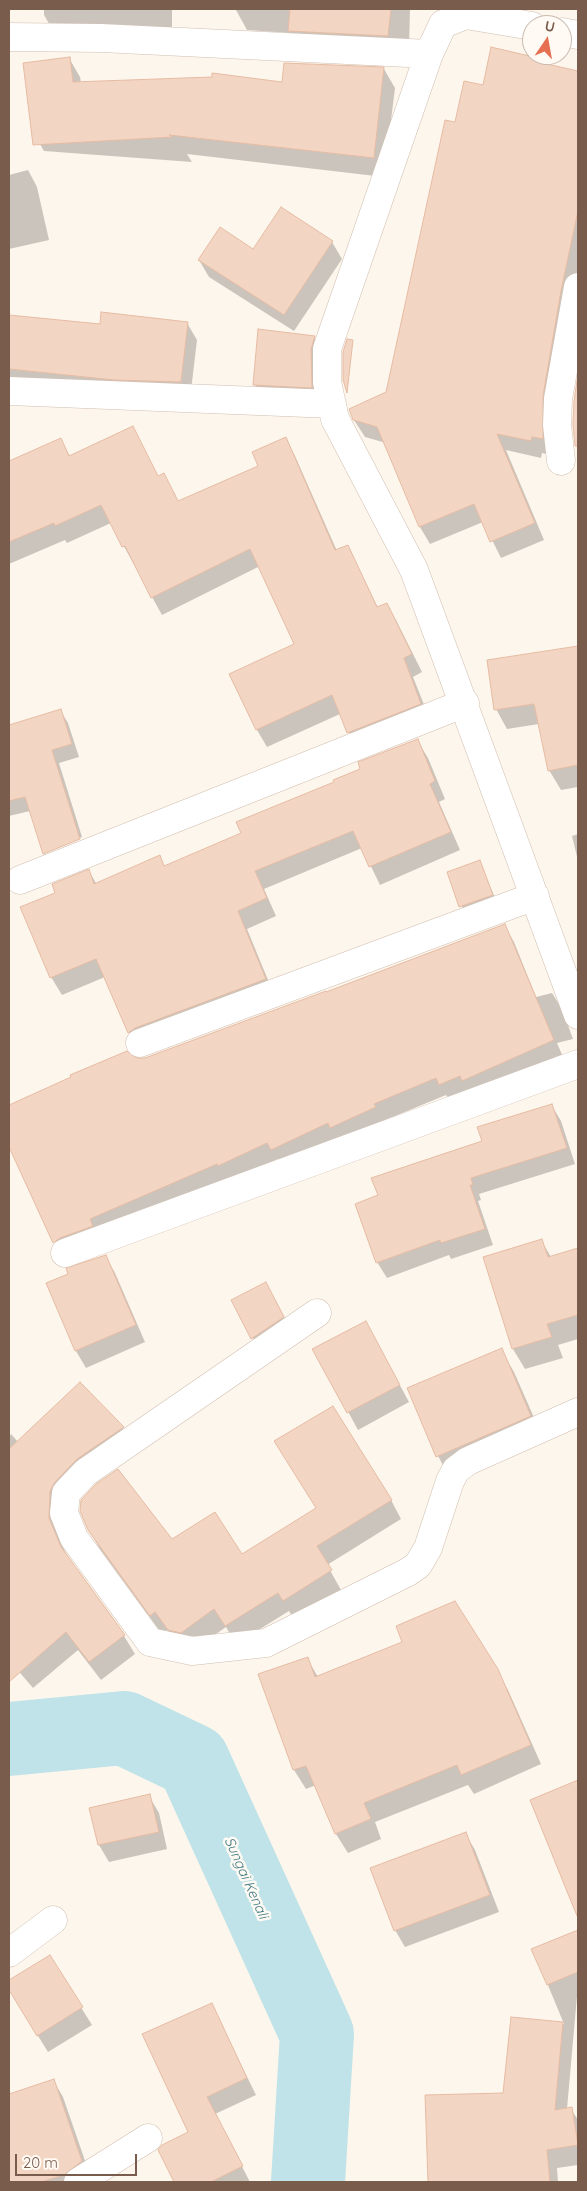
<!DOCTYPE html>
<style>
body{margin:0}
#map{position:relative;width:587px;height:2191px;overflow:hidden;background:#fdf6ec;font-family:Quicksand,sans-serif}
canvas{display:block}
.frame{position:absolute;inset:0;border:10px solid #7a5c4d;pointer-events:none}
.north{position:absolute;left:522px;top:15px;width:50px;height:50px;box-sizing:border-box;background:#fffaf3;border:1px solid #cabbb1;border-radius:50%;rotate:12deg;font-size:14px;font-weight:700;line-height:20px;text-align:center;color:#7a5c4d}
.north::after{content:'';display:block;margin:auto;width:18px;height:22px;background:#e76f51;clip-path:polygon(50% 0,100% 100%,50% 72%,0 100%)}
.scale{position:absolute;left:15px;top:2154px;width:122px;height:22px;box-sizing:border-box;border:2px solid #7a5c4d;border-top:0;padding-left:6px;font-size:15px;line-height:18px;white-space:nowrap;color:#7a5c4d;-webkit-text-stroke:4px #fffaf3;paint-order:stroke}
</style>
<div id="map">
<canvas width="587" height="2191"></canvas>
<div class="frame"></div>
<div class="north">U</div>
<div class="scale">20 m</div>
</div>
<script>
const context = document.querySelector('canvas').getContext('2d');
context.lineJoin = 'round';
function fill(path, color) { context.fillStyle = color; context.fill(path, 'evenodd'); }
const shape = rows => new Path2D(rows.map(r => 'M' + r).join(''));
function trace(path, color, width, dash) { context.strokeStyle = color; context.lineWidth = width; context.lineCap = dash ? 'butt' : 'round'; context.setLineDash(dash || []); context.stroke(path); }
function write(font, color, halo, rows, align = 'center') {
  context.font = font + ' Quicksand,sans-serif'; context.lineWidth = 5; context.setLineDash([]); context.textBaseline = 'middle'; context.strokeStyle = halo; context.fillStyle = color; for (const [text, x, y, turn = 0] of rows) {
    context.save(); context.translate(x, y); context.rotate((+turn || 0) * Math.PI / 180); context.textAlign = isNaN(turn) ? turn : align; if (halo) context.strokeText(text, 0, 0); context.fillText(text, 0, 0); context.restore();
  }
}
const shadow = shape([
 [44,9,172,9,172,31,54,32,44,15],
 [410,9,409,48,300,51,290,33,247,30,236,10],
 [69,58,80,77,81,83,283,83,384,69,395,88,384,177,187,154,192,162,44,151,33,132],
 [538,59,540,64,578,72,578,292,552,455,542,453,541,458,506,450,544,540,501,558,483,522,430,544,420,527,386,443,365,437,354,420,387,393,455,123,483,87],
 [28,170,37,187,49,240,9,249,9,175],
 [332,242,342,259,294,331,209,277,199,260,254,250],
 [9,316,101,326,187,323,197,340,190,399,9,384],
 [314,337,324,354,321,404,264,401,255,385],
 [578,382,578,449,576,445,575,401],
 [132,427,158,477,174,492,178,502,259,467,285,438,295,456,337,551,348,546,378,608,387,604,397,622,422,672,413,677,431,722,358,750,340,714,267,747,257,730,296,645,260,566,162,615,111,523,67,543,65,540,9,564,9,462,60,439,70,456],
 [577,648,578,787,561,790,549,770,539,724,507,729,496,709],
 [60,710,68,723,79,757,59,763,82,837,45,852,45,855,83,840,87,853,52,867,44,854,30,811,9,816,9,750,38,742],
 [417,740,428,758,445,799,439,802,460,850,380,885,362,848,264,889,276,916,247,929,275,997,139,1050,129,1032,105,977,62,995,51,977,57,894,89,871,97,885,159,857,165,867,243,834],
 [578,834,578,861,572,836],
 [479,862,498,904,466,916,448,873],
 [504,925,514,942,536,997,552,993,562,1009,573,1039,557,1043,563,1057,450,1101,446,1095,383,1121,384,1124,282,1166,278,1159,64,1259,9,1144,9,1106,72,1078,137,1060,146,1059,326,994],
 [552,1106,561,1121,575,1164,479,1194,481,1200,478,1201,493,1245,451,1259,449,1255,387,1278,377,1262,380,1196],
 [541,1240,551,1257,578,1249,578,1339,558,1345,563,1358,525,1369,513,1349],
 [105,1256,115,1273,145,1342,86,1368,76,1351,47,1284],
 [233,1301,276,1301,293,1334,262,1355],
 [375,1339,409,1402,358,1430,314,1349],
 [501,1350,514,1372,543,1438,450,1478,438,1456],
 [123,1428,133,1446,88,1478,59,1538,68,1558,124,1636,135,1654,101,1680,78,1650,33,1688,9,1660,9,1437,11,1434,18,1442],
 [391,1500,401,1519,327,1565,341,1590,294,1619,289,1611,236,1644,226,1627,192,1651,180,1648,167,1630,162,1634,100,1549,89,1530,171,1541,242,1555],
 [307,1658,318,1677,496,1670,508,1690,541,1764,474,1794,468,1785,375,1822,381,1839,348,1853,336,1834,316,1785,306,1789,294,1770,260,1675],
 [578,1782,578,1914,531,1800],
 [149,1796,159,1813,167,1849,109,1862,99,1845,91,1809],
 [465,1833,475,1850,499,1912,405,1947,395,1930],
 [571,1935,578,1948,578,1985,567,2109,571,2109,578,2120,578,2165,557,2168,558,2182,429,2182,426,2096,504,2095,512,2019,564,2024,533,1949],
 [49,1956,92,2025,48,2052,9,1989,9,1982],
 [211,2004,256,2095,215,2114,250,2182,176,2182,159,2150,189,2132],
 [53,2080,63,2097,91,2178,86,2182,10,2182,9,2095]
]);
const river = shape([
 [9,1739,124,1728,193,1761,317,2034,308,2182]
]);
const building = shape([
 [290,9,391,9,388,36,288,31,290,9],
 [491,47,538,58,538,62,578,71,578,211,561,291,543,396,543,439,532,437,531,441,497,434,535,523,490,542,474,504,419,527,377,427,353,420,349,409,386,392,445,120,455,122,464,81,483,85,491,47],
 [70,57,73,82,212,77,212,73,282,82,284,63,384,67,374,158,169,135,172,137,33,145,23,63,70,57],
 [281,207,333,241,284,315,198,260,220,227,253,249,281,207],
 [101,312,188,322,181,382,114,380,9,369,9,315,100,324,101,312],
 [258,329,315,336,311,349,312,388,253,385,258,329],
 [347,339,353,340,347,393,343,380,343,352,347,339],
 [578,374,578,446,575,446,573,424,574,401,578,374],
 [133,426,158,476,164,473,178,501,258,466,252,452,286,437,335,550,348,545,377,607,387,603,412,654,404,658,421,704,347,733,332,695,256,730,229,674,294,644,250,549,151,598,125,546,122,547,101,505,55,526,54,523,9,542,9,461,61,438,69,456,133,426],
 [578,646,578,765,548,771,534,704,494,710,487,660,578,646],
 [61,709,72,744,52,750,80,839,43,854,25,797,9,801,9,725,61,709],
 [418,739,435,781,430,784,451,832,369,867,353,831,255,871,267,898,238,911,266,979,135,1028,128,1033,96,959,50,978,20,907,55,893,52,884,89,869,94,884,160,855,164,866,241,833,236,822,334,782,333,780,360,769,358,762,418,739],
 [480,860,493,895,459,907,447,872,480,860],
 [505,924,554,1040,462,1081,460,1076,439,1085,436,1078,374,1104,376,1107,330,1128,328,1123,271,1150,267,1143,218,1166,217,1164,90,1219,93,1226,60,1238,53,1243,9,1147,9,1105,71,1077,70,1075,127,1051,137,1058,145,1058,326,991,326,992,505,924],
 [552,1104,567,1148,471,1178,473,1185,470,1185,485,1229,441,1243,440,1240,376,1263,355,1204,378,1195,371,1178,482,1141,477,1127,552,1104],
 [542,1239,548,1257,578,1248,578,1315,547,1324,552,1337,512,1349,483,1257,542,1239],
 [106,1255,136,1325,75,1351,46,1283,68,1274,66,1268,106,1255],
 [266,1282,284,1317,251,1339,231,1300,266,1282],
 [366,1321,400,1385,347,1413,312,1349,366,1321],
 [502,1348,531,1416,436,1457,407,1388,502,1348],
 [80,1382,124,1427,77,1459,55,1482,50,1491,49,1518,61,1547,125,1635,89,1662,66,1632,9,1682,9,1449,80,1382],
 [333,1406,392,1500,317,1546,332,1570,283,1601,278,1593,225,1626,214,1609,181,1633,168,1630,155,1612,150,1616,88,1530,80,1511,81,1500,96,1484,118,1469,172,1539,215,1512,242,1554,316,1508,274,1441,333,1406],
 [455,1601,498,1669,531,1745,461,1775,457,1765,364,1803,371,1819,335,1834,306,1766,293,1770,258,1674,308,1657,315,1677,402,1642,396,1626,455,1601],
 [578,1780,578,1916,577,1916,530,1800,578,1780],
 [150,1794,159,1832,98,1845,89,1808,150,1794],
 [466,1832,490,1895,394,1931,370,1868,466,1832],
 [578,1930,578,1972,547,1985,531,1949,578,1930],
 [50,1955,83,2007,37,2036,9,1990,9,1980,50,1955],
 [212,2003,247,2078,207,2097,243,2166,211,2182,174,2182,158,2150,162,2145,188,2132,142,2034,212,2003],
 [511,2017,563,2022,555,2110,572,2107,578,2145,547,2150,550,2182,428,2182,425,2095,503,2093,511,2017],
 [54,2079,82,2161,64,2175,41,2182,9,2182,9,2094,54,2079]
]);
const minor = shape([
 [532,26,466,15,443,24,429,54,327,349,327,382,335,419,414,570,424,597,578,1015],
 [562,32,578,35],
 [9,37,101,38,429,54],
 [9,391,332,404],
 [561,461,557,425,558,399,578,287],
 [20,880,465,703],
 [140,1043,535,896],
 [65,1253,578,1064],
 [317,1313,86,1472,66,1493,64,1513,74,1538,150,1642,192,1651,266,1643,408,1572,418,1565,428,1548,450,1481,456,1470,468,1461,578,1412],
 [9,1953,53,1920],
 [78,2182,148,2138]
]);
const waterNames = [
 ["Sungai Kenali",246,1878,66]
];
fill(shadow, '#0003');
trace(river, '#bfe3e8', 74);
fill(building, '#f3d5c3');
trace(building, '#e6bba3', 1);
trace(minor, '#d1beb0', 29);
trace(minor, '#fff', 28);
write('italic 14px', '#437c86', '#fffaf3', waterNames);
</script>
